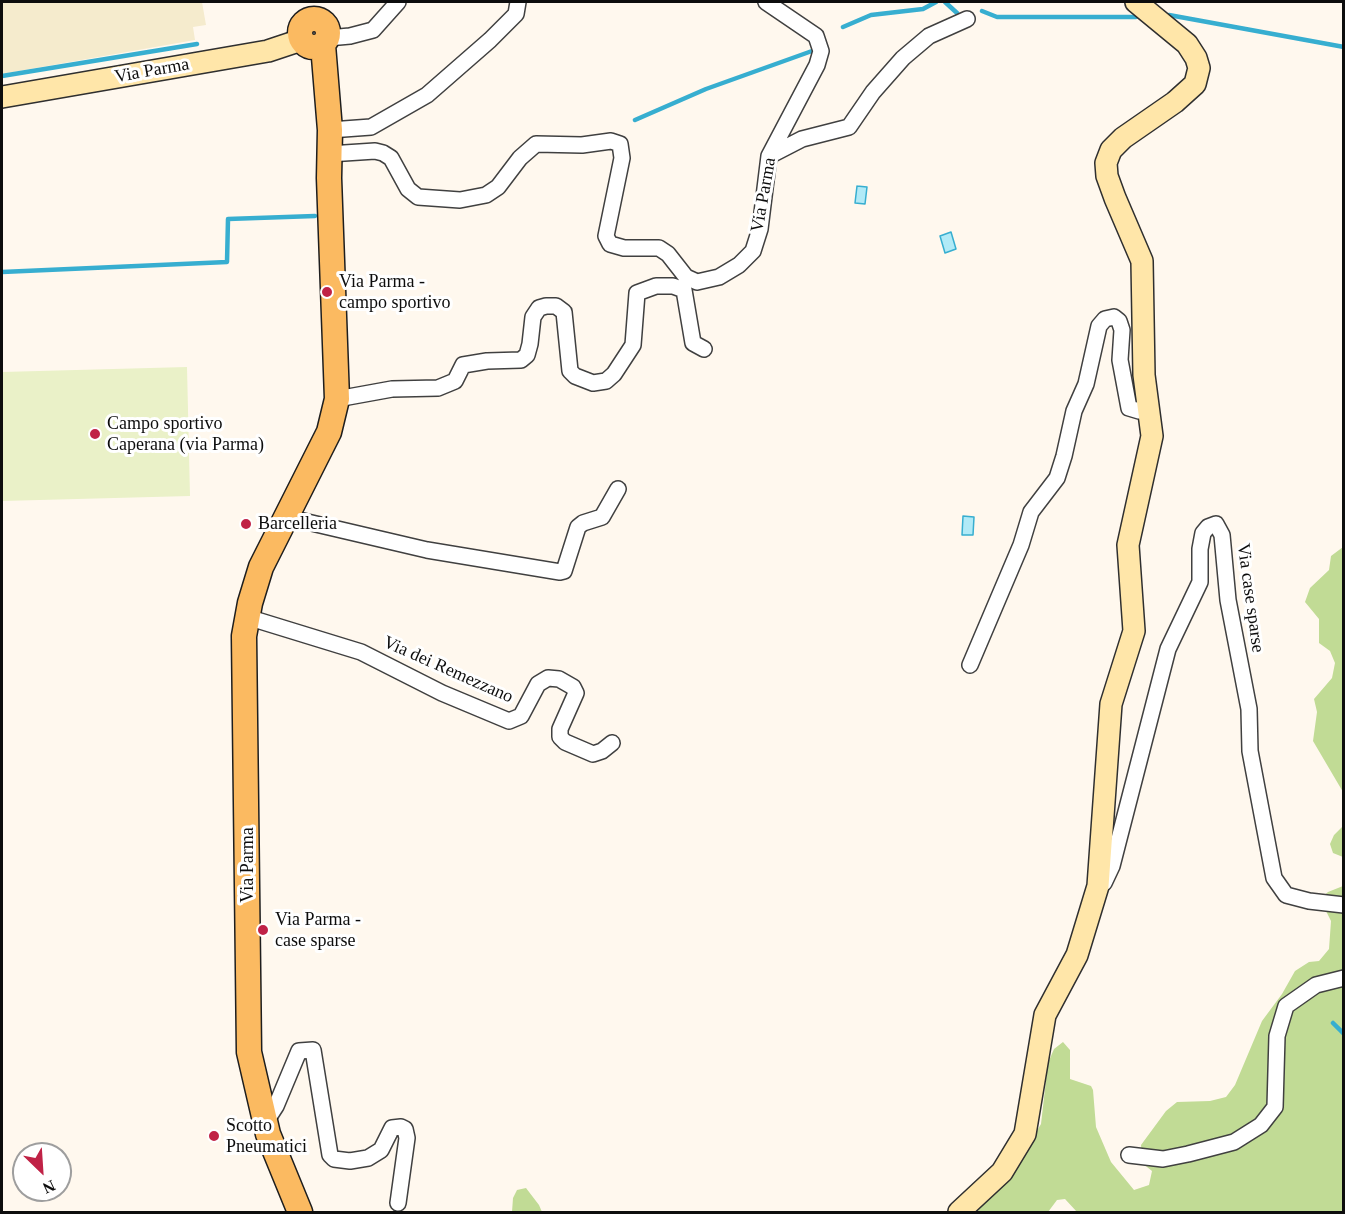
<!DOCTYPE html>
<style>
body{margin:0}
#map{position:relative;width:1345px;height:1214px;overflow:hidden;background:#fff8ee;font-family:"Times New Roman",serif}
canvas{display:block}
.frame{position:absolute;inset:0;border:3px solid #0d0d0d;pointer-events:none}
.north{position:absolute;left:12px;top:1142px;width:60px;height:60px;box-sizing:border-box;background:#fff;border:2px solid #9e9e9e;border-radius:50%;rotate:155deg;font-size:16px;font-weight:700;line-height:24px;text-align:center;color:#0d0d0d}
.north::after{content:'';display:block;margin:auto;width:21px;height:27px;background:#c02246;clip-path:polygon(50% 0,100% 100%,50% 72%,0 100%)}
</style>
<div id="map">
<canvas width="1345" height="1214"></canvas>
<div class="frame"></div>
<div class="north">N</div>
</div>
<script>
const context = document.querySelector('canvas').getContext('2d');
context.lineJoin = 'round';
function fill(path, color) { context.fillStyle = color; context.fill(path, 'evenodd'); }
const shape = rows => new Path2D(rows.map(r => 'M' + r).join(''));
function trace(path, color, width, dash) { context.strokeStyle = color; context.lineWidth = width; context.lineCap = dash ? 'butt' : 'round'; context.setLineDash(dash || []); context.stroke(path); }
function write(font, color, halo, rows, align = 'center') {
  context.font = font + ' "Times New Roman",serif'; context.lineWidth = 6; context.setLineDash([]); context.textBaseline = 'middle'; context.strokeStyle = halo; context.fillStyle = color; for (const [text, x, y, turn = 0] of rows) {
    context.save(); context.translate(x, y); context.rotate((+turn || 0) * Math.PI / 180); context.textAlign = isNaN(turn) ? turn : align; if (halo) context.strokeText(text, 0, 0); context.fillText(text, 0, 0); context.restore();
  }
}
const farmland = shape([
 [2,2,202,2,206,25,193,27,195,40,2,74]
]);
const forest = shape([
 [1343,547,1343,792,1313,741,1317,712,1314,699,1332,678,1335,663,1330,651,1319,643,1319,619,1305,602,1310,588,1329,570,1331,556],
 [1343,826,1343,857,1333,853,1330,844,1334,835],
 [1343,886,1343,1212,1077,1212,1065,1199,1057,1200,1048,1212,977,1212,1026,1149,1041,1124,1048,1063,1054,1049,1063,1042,1070,1050,1070,1079,1091,1086,1093,1090,1096,1127,1111,1162,1134,1190,1149,1185,1152,1171,1142,1163,1141,1145,1166,1111,1177,1102,1210,1101,1226,1097,1235,1085,1262,1021,1282,994,1295,971,1309,962,1319,961,1329,949,1331,921,1320,899,1328,892],
 [526,1188,539,1205,542,1212,512,1212,513,1198,517,1190]
]);
const pitch = shape([
 [187,367,190,496,2,501,2,372]
]);
const water = shape([
 [857,186,867,187,865,204,855,203,857,186],
 [951,232,956,249,945,253,940,236,951,232],
 [963,516,974,517,973,535,962,535,963,516]
]);
const stream = shape([
 [945,2,957,13],
 [982,11,997,17,1136,17],
 [1169,15,1344,47],
 [843,27,871,15,923,9,936,2],
 [2,76,197,44],
 [635,120,706,89,812,51],
 [2,272,227,262,228,219,315,216],
 [1333,1023,1344,1034]
]);
const street = shape([
 [328,38,350,36,373,30,398,2],
 [330,130,371,127,427,95,490,40,516,14,518,2],
 [329,154,375,151,383,153,391,158,408,189,418,197,460,200,486,195,498,187,520,158,536,144,582,145,611,141,620,144,622,158,606,236,610,244,624,248,659,248,668,254,686,277,697,282,719,277,739,265,753,251,760,229,769,156,817,65,821,51,816,36,766,2],
 [769,156,802,139,849,127,873,92,903,58,929,36,967,19],
 [337,399,392,389,438,388,455,381,463,365,487,361,521,360,527,355,530,344,533,317,539,308,546,306,556,306,564,312,570,371,575,376,593,383,606,381,614,374,633,345,637,293,656,286,673,286,684,290,693,343,704,349],
 [286,517,427,550,560,572,564,571,578,527,583,523,602,517,618,489],
 [247,617,361,652,442,693,509,721,521,716,538,684,548,678,559,679,573,687,576,693,560,729,560,737,565,742,593,754,602,751,612,743],
 [970,665,1021,545,1031,512,1057,478,1064,456,1074,411,1086,384,1099,326,1105,319,1114,317,1119,321,1122,330,1120,360,1129,408,1139,411,1149,410],
 [1098,886,1104,883,1112,866,1168,649,1200,582,1200,549,1203,533,1208,527,1216,524,1222,535,1228,600,1249,709,1250,751,1274,878,1286,895,1309,901,1344,905],
 [265,1123,276,1106,299,1051,313,1050,330,1155,334,1159,350,1161,368,1158,381,1150,392,1128,401,1127,405,1129,407,1138,398,1203],
 [1129,1155,1163,1159,1188,1154,1234,1142,1261,1125,1275,1107,1277,1036,1286,1006,1316,985,1344,978]
]);
const secondary = shape([
 [2,97,268,51,301,40],
 [959,1212,1002,1172,1025,1134,1045,1015,1077,955,1098,886,1111,704,1134,631,1128,545,1152,436,1144,375,1142,261,1115,198,1107,176,1106,163,1111,150,1123,138,1175,102,1195,84,1199,68,1196,58,1187,44,1136,2]
]);
const primary = shape([
 '300 33a14 14 0 1 1 28 0a14 14 0 1 1-28 0Z',
 [300,1212,268,1134,249,1052,244,636,250,603,261,567,329,432,337,399,329,178,330,130,323,45]
]);
const markers = [
 [327,292,6,"#c02246"],
 [95,434,6,"#c02246"],
 [246,524,6,"#c02246"],
 [263,930,6,"#c02246"],
 [214,1136,6,"#c02246"]
];
const streetNames = [
 ["Via Parma",152,71,-10],
 ["Via Parma",764,195,-80],
 ["Via case sparse",1250,598,82],
 ["Via dei Remezzano",448,670,24],
 ["Via Parma",248,865,-90]
];
const poiNames = [
 ["Via Parma -",339,282],
 ["campo sportivo",339,303],
 ["Campo sportivo",107,424],
 ["Caperana (via Parma)",107,445],
 ["Barcelleria",258,524],
 ["Via Parma -",275,920],
 ["case sparse",275,941],
 ["Scotto",226,1126],
 ["Pneumatici",226,1147]
];
fill(farmland, '#f5ebcd');
fill(forest, '#c1db95');
fill(pitch, '#eaf1c8');
fill(water, '#b1eaf7');
trace(water, '#37aed0', 1.5);
trace(stream, '#37aed0', 4.5);
trace(street, '#404040', 18);
trace(secondary, '#2f2f2f', 24);
trace(primary, '#1e1e1e', 27);
trace(street, '#fff', 15);
trace(secondary, '#ffe6a9', 21);
trace(primary, '#fbba61', 24);
for (const [x, y, r, color] of markers) { const dot = new Path2D(); dot.arc(x, y, r, 0, 2 * Math.PI); context.fillStyle = color; context.fill(dot); trace(dot, '#fff', 2); }
write('18px', '#0d0d0d', '#fff', streetNames);
write('18px', '#0d0d0d', '#fff', poiNames, 'left');
</script>
